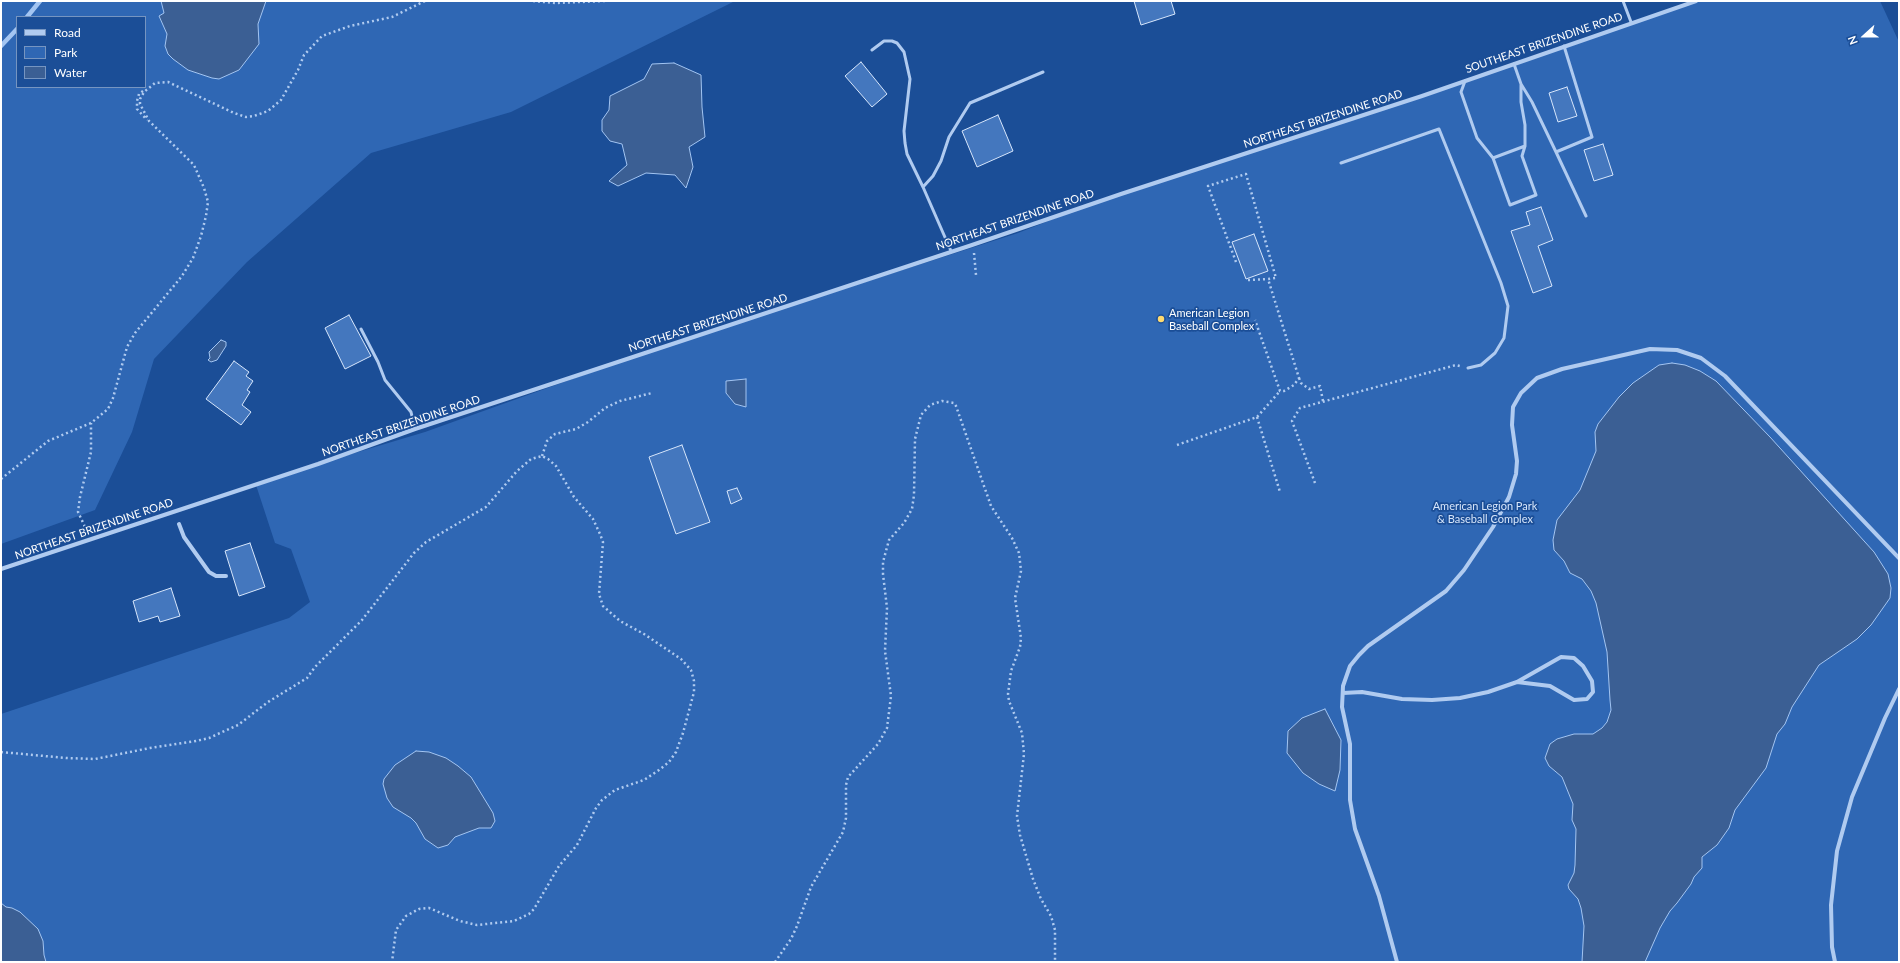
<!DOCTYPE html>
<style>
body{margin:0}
#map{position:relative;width:1900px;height:963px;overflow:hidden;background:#1b4e97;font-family:Lato,sans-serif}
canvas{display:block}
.frame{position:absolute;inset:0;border:2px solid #fff;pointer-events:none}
.legend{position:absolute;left:16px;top:16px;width:130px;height:72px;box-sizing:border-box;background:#1b4e97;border:1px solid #7695c1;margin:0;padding:5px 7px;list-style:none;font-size:12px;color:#fff}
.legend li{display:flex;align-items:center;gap:8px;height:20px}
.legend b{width:20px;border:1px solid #7695c1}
.north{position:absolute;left:1844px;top:16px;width:40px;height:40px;-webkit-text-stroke:3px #1b4e97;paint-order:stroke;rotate:249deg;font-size:11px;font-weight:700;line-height:16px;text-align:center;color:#fff}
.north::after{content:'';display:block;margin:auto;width:14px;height:18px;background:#fff;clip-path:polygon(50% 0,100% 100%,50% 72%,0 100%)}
</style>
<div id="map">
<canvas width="1900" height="963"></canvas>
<div class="frame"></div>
<ul class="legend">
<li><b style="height:5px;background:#b0cbf0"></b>Road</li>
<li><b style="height:11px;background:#2f67b4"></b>Park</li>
<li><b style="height:11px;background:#3b5f94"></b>Water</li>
</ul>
<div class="north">N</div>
</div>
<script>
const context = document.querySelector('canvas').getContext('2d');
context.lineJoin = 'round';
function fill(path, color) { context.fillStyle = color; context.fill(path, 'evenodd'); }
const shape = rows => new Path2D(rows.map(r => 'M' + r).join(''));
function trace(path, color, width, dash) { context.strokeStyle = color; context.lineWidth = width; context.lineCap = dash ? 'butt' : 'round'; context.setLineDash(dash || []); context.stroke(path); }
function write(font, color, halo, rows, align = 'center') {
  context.font = font + ' Lato,sans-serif'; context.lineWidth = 3.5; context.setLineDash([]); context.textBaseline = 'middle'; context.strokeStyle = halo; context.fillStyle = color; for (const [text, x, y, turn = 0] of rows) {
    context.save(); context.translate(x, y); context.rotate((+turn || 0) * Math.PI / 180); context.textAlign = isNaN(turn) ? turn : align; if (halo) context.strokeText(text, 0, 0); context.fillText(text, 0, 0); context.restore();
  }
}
const green = shape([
 [1,1,735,1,511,112,371,153,247,262,154,359,132,432,95,510,1,544],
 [17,17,145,17,145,87,17,87],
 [1696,1,1880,1,1899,42,1899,962,1,962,1,714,289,618,310,602,291,549,275,543,256,485,318,464,425,432,653,350,1018,233,1094,203,1422,96]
]);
const water = shape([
 [161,1,266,1,258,24,259,44,239,70,219,79,212,78,188,70,173,59,168,54,165,46,167,34,159,16,164,13,161,1],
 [674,63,701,75,702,107,705,137,689,147,693,167,686,188,675,175,646,173,618,186,609,181,627,165,622,144,610,141,602,131,602,120,609,110,610,96,644,79,652,64,674,63],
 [221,340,226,342,226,346,217,360,211,362,208,360,210,358,209,352,221,340],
 [1672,363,1685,365,1700,371,1716,381,1770,437,1874,552,1888,574,1891,588,1890,598,1871,625,1857,639,1819,665,1792,707,1785,724,1777,734,1766,768,1735,810,1729,828,1717,845,1702,857,1702,868,1694,877,1691,884,1677,903,1670,911,1660,928,1645,962,1582,962,1584,926,1581,908,1578,899,1569,889,1568,885,1574,873,1575,865,1576,829,1572,820,1573,804,1562,777,1549,766,1545,758,1550,744,1557,739,1574,734,1593,734,1602,728,1607,722,1611,710,1610,700,1607,652,1596,603,1591,591,1582,579,1570,573,1564,561,1554,550,1553,540,1557,520,1580,490,1596,451,1595,432,1598,424,1619,397,1633,383,1659,365,1672,363],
 [746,379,746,407,735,404,726,393,726,381,746,379],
 [1325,709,1341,740,1340,770,1335,791,1319,784,1303,773,1287,753,1288,731,1302,718,1325,709],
 [416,751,429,752,446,758,458,766,471,777,493,813,495,821,491,828,479,828,455,837,448,845,438,848,425,839,416,823,411,818,393,807,387,798,383,784,384,779,395,765,416,751],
 [1,903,6,907,12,908,20,912,38,929,43,941,44,955,46,962,1,962,1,903]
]);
const stream = shape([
 [27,17,40,1],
 [1,46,17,29]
]);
const building = shape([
 [1134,1,1171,1,1175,14,1141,25,1134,1],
 [861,62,887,94,872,107,845,76,861,62],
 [1567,87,1577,116,1558,122,1549,93,1567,87],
 [998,115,1013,151,977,167,962,131,998,115],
 [1603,144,1613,175,1594,181,1584,150,1603,144],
 [1541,207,1553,240,1538,246,1552,286,1533,293,1511,231,1530,225,1526,212,1541,207],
 [1254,234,1268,271,1246,279,1232,242,1254,234],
 [349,315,371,356,345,369,325,328,349,315],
 [234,361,249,372,246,376,253,381,247,390,250,392,242,405,251,412,241,425,206,399,234,361],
 [682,445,710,522,676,534,649,457,682,445],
 [737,488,742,499,731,504,727,491,737,488],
 [250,543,265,587,239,596,225,551,250,543],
 [171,588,180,616,160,622,158,616,139,622,133,601,171,588]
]);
const path = shape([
 [533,1,555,3,605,1],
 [143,91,139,94,137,101,137,109,147,120],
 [974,253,976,275],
 [1236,262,1208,186,1246,174,1276,278,1268,279,1299,378,1294,385,1284,391,1280,391,1255,320],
 [1248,280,1268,279],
 [1299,378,1301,383,1309,389,1320,386,1323,401],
 [1257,417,1280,492],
 [1177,445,1257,417,1280,391],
 [542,456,547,441,555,434,576,429,588,422,605,408,620,401,652,393],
 [1,479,48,441,91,423,108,409,113,398,127,347,135,333,182,276,193,258,201,236,206,216,208,202,204,188,194,165,149,121,140,104,140,99,144,92,155,83,168,82,234,113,246,117,254,116,268,111,281,100,298,70,304,55,322,36,350,26,392,17,425,1],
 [1315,483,1292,421,1300,408,1456,365,1460,366],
 [87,531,78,512,80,497,91,452,91,423],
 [1,752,66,758,95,759,150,748,196,741,209,738,238,725,268,702,307,678,315,667,362,620,414,553,426,542,486,507,517,471,531,459,542,456,548,459,556,466,574,497,593,519,600,534,603,542,599,594,603,606,620,621,644,634,681,659,691,670,694,681,694,692,683,733,676,752,669,762,659,770,644,780,615,790,602,800,596,808,577,845,559,866,534,909,529,914,514,921,477,925,460,921,429,908,419,909,406,916,396,930,392,962],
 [775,962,791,939,797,926,811,887,843,832,846,818,846,785,848,777,878,744,887,728,891,696,885,651,887,608,883,574,883,562,889,540,904,523,912,509,914,495,915,439,921,415,930,405,942,401,954,403,956,406,991,506,1012,538,1019,553,1021,571,1015,598,1021,638,1020,647,1011,671,1008,694,1009,701,1022,733,1024,754,1017,816,1020,835,1033,879,1041,899,1051,916,1055,930,1055,962]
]);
const service = shape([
 [1623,1,1631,22],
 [872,50,884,41,892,41,897,43,904,52,910,79,904,131,905,143,907,154,923,187,933,176,941,161,949,137,970,103,1043,72],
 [1514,64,1521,84],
 [1465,81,1461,92,1477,138,1493,158,1510,205,1536,195,1522,156,1525,146,1525,125,1521,102,1521,84,1532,102,1556,152,1592,137,1564,46],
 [1556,152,1586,216],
 [1493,158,1525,146],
 [1341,163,1439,129,1501,283,1508,306,1504,338,1495,353,1481,365,1468,368],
 [923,187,951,251],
 [361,329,378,362,385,380,411,412,415,429]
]);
const minor = shape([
 [179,524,184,537,209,572,216,576,226,576],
 [1,569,318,464,415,429,972,245,1121,194,1422,96,1696,1],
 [1343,693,1362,692,1402,699,1432,700,1460,698,1488,692,1517,682,1561,657,1574,658,1583,666,1592,681,1593,692,1587,699,1574,700,1550,686,1517,682],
 [1397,962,1379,896,1355,829,1350,800,1350,744,1342,707,1343,686,1350,666,1359,655,1368,646,1446,591,1464,570,1493,527,1509,497,1516,474,1517,461,1512,425,1513,407,1521,393,1537,378,1562,369,1650,349,1677,350,1701,358,1725,376,1899,558],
 [1835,962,1832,947,1831,905,1837,851,1852,797,1885,718,1899,689]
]);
const markers = [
 [1161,319,4,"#ffda6f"]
];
const streetNames = [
 ["SOUTHEAST BRIZENDINE ROAD",1544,43,-19],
 ["NORTHEAST BRIZENDINE ROAD",1323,119,-18],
 ["NORTHEAST BRIZENDINE ROAD",1015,220,-19],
 ["NORTHEAST BRIZENDINE ROAD",708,323,-18],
 ["NORTHEAST BRIZENDINE ROAD",401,426,-19],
 ["NORTHEAST BRIZENDINE ROAD",94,529,-19]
];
const poiNames = [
 ["American Legion",1169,313],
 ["Baseball Complex",1169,326]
];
const parkNames = [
 ["American Legion Park",1485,506],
 ["& Baseball Complex",1485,519]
];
fill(green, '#2f67b4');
fill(water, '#3b5f94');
trace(water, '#a3c5f2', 1);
trace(stream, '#a3c5f2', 4.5);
fill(building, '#4477be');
trace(building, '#d7e6fb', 1);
trace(path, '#b0cbf0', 2.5, [2, 3]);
trace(service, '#b0cbf0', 3);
trace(minor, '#b0cbf0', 4);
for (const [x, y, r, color] of markers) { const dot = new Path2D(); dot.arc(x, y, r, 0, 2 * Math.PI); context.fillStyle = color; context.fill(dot); trace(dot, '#1b4e97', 1.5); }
write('11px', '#fff', '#1b4e97', streetNames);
write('11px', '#fff', '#1b4e97', poiNames, 'left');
write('11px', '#d7e6fb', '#1b4e97', parkNames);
</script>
